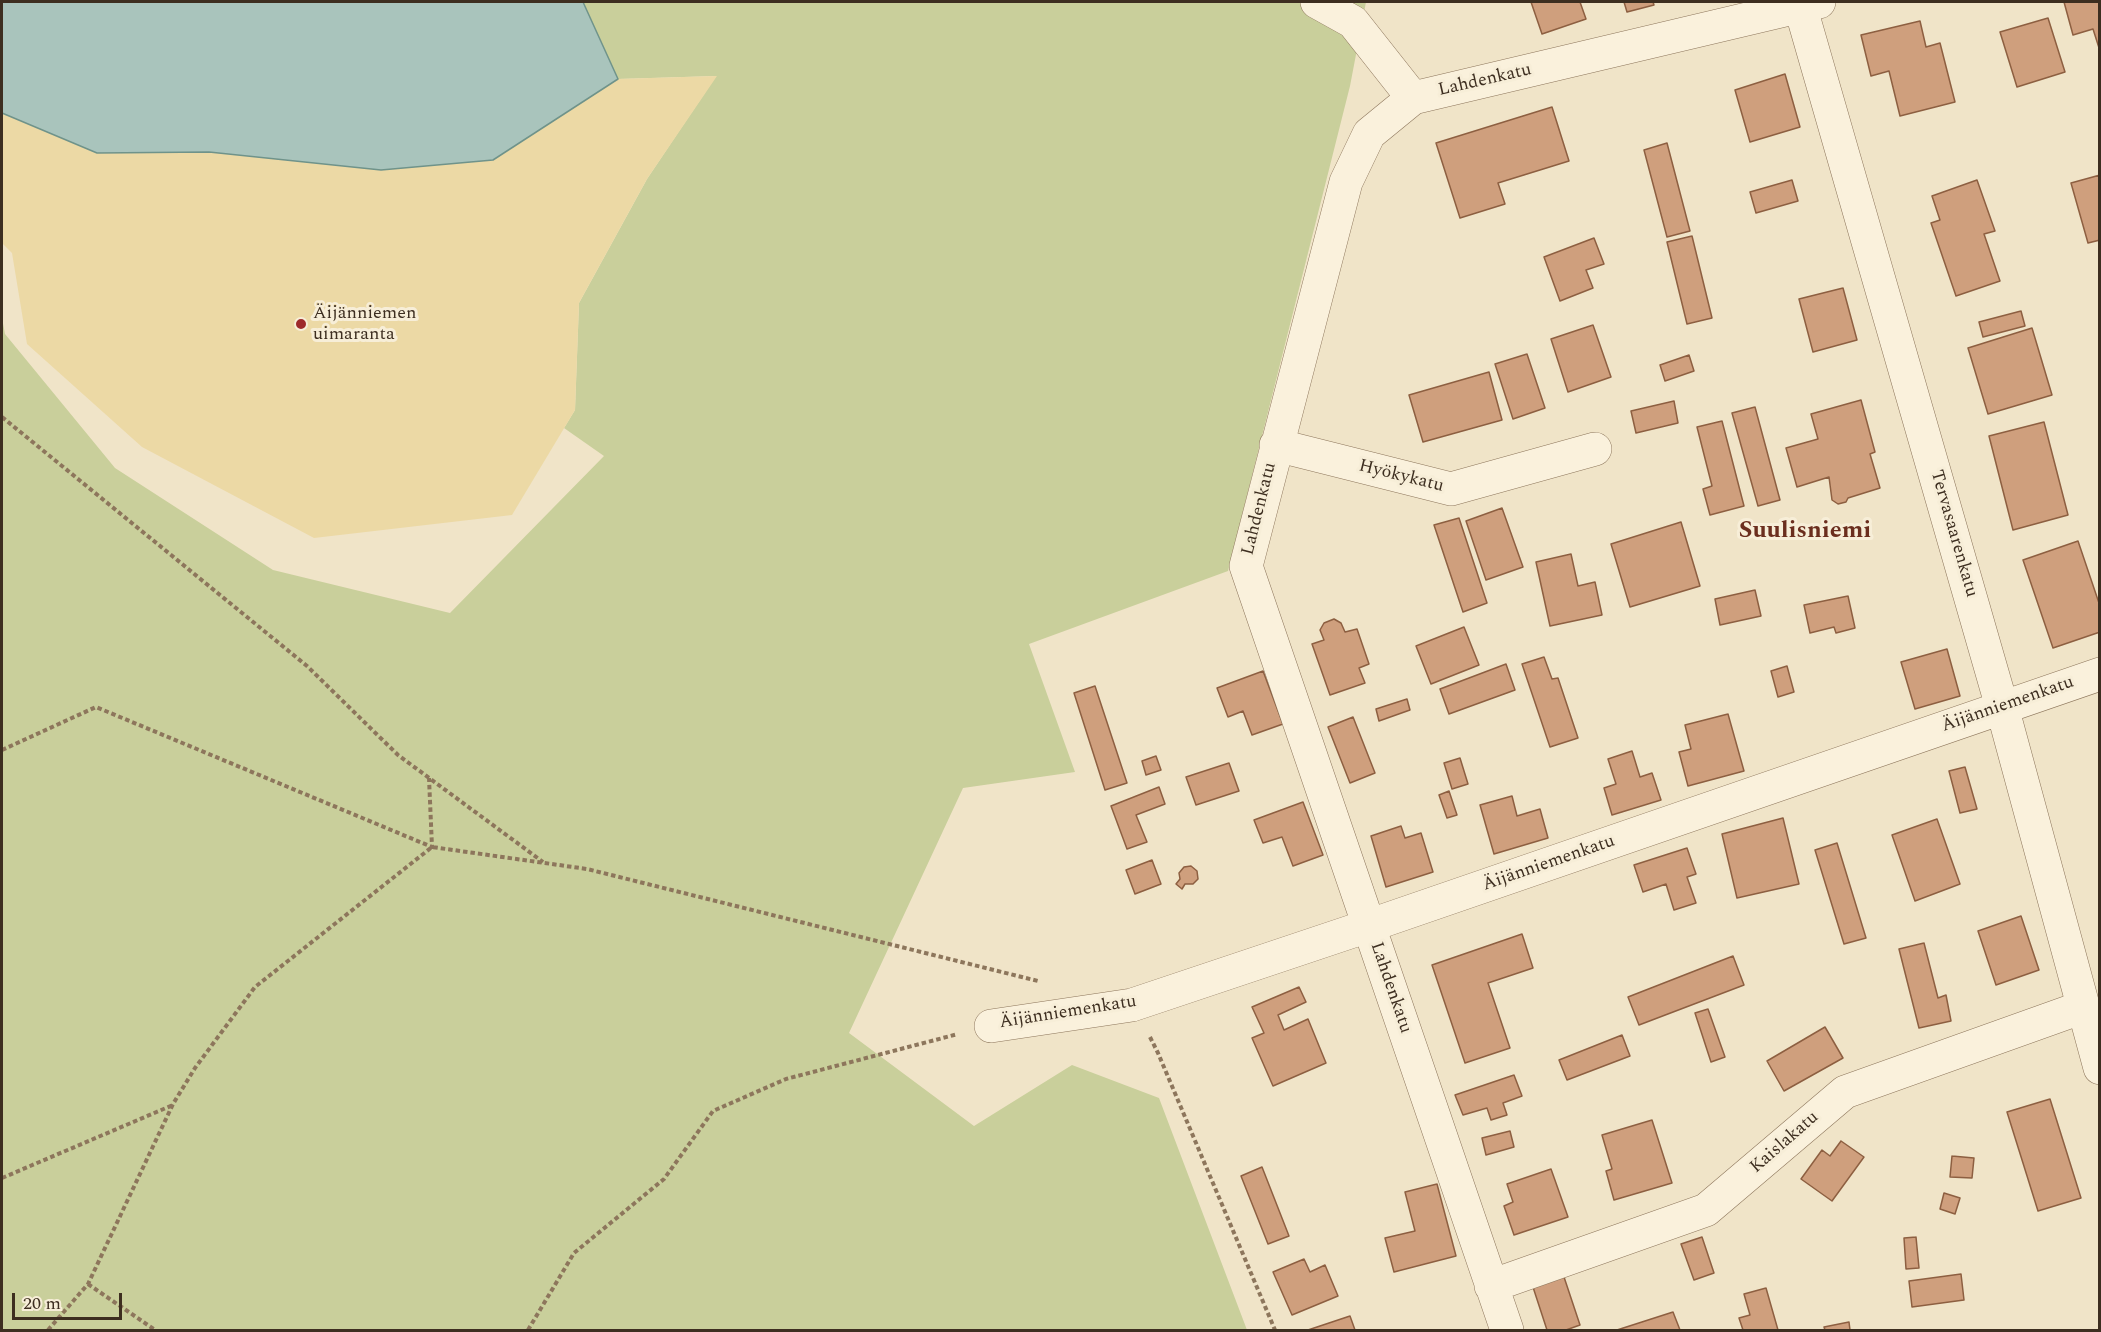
<!DOCTYPE html>
<meta charset="utf-8">
<style>
body{margin:0}
#map{position:relative;width:2101px;height:1332px;overflow:hidden;background:#f0e4c8;font-family:Spectral,serif}
canvas{display:block}
.frame{position:absolute;inset:0;border:3px solid #3d2e20;pointer-events:none}
.scale{position:absolute;left:12px;top:1293px;width:110px;height:27px;box-sizing:border-box;border:3px solid #3d2e20;border-top:0;padding-left:8px;font-size:18px;line-height:21px;white-space:nowrap;color:#3d2e20;-webkit-text-stroke:4px #f7eed8;paint-order:stroke}
</style>
<div id="map">
<canvas width="2101" height="1332"></canvas>
<div class="frame"></div>
<div class="scale">20 m</div>
</div>
<script>
const context = document.querySelector('canvas').getContext('2d');
context.lineJoin = 'round';
function fill(path, color) { context.fillStyle = color; context.fill(path, 'evenodd'); }
const shape = rows => new Path2D(rows.map(r => 'M' + r).join(''));
function trace(path, color, width, dash) { context.strokeStyle = color; context.lineWidth = width; context.lineCap = dash ? 'butt' : 'round'; context.setLineDash(dash || []); context.stroke(path); }
function write(font, color, halo, rows, align = 'center') {
  context.font = font + ' Spectral,serif'; context.lineWidth = 6; context.setLineDash([]); context.textBaseline = 'middle'; context.strokeStyle = halo; context.fillStyle = color; for (const [text, x, y, turn = 0] of rows) {
    context.save(); context.translate(x, y); context.rotate((+turn || 0) * Math.PI / 180); context.textAlign = isNaN(turn) ? turn : align; if (halo) context.strokeText(text, 0, 0); context.fillText(text, 0, 0); context.restore();
  }
}
const green = shape([
 [583,2,1366,2,1350,86,1228,571,1029,644,1075,772,963,788,849,1033,974,1126,1072,1065,1159,1098,1247,1330,2,1330,2,318,5,334,115,468,273,570,450,613,604,456,564,428,575,410,579,303,647,179,716,76,618,79]
]);
const sand = shape([
 [717,76,647,179,579,303,575,410,512,515,314,538,142,447,27,344,12,253,2,243,2,113,97,153,209,152,381,170,493,160,618,79]
]);
const water = shape([
 [2,2,583,2,618,79,493,160,381,170,209,152,97,153,2,113,2,2]
]);
const building = shape([
 [1531,2,1580,2,1586,19,1542,34,1531,2],
 [1624,2,1653,2,1654,5,1627,12,1624,2],
 [2064,2,2100,2,2100,51,2093,29,2073,35,2064,2],
 [2048,18,2065,72,2017,87,2000,32,2048,18],
 [1920,21,1926,47,1940,43,1955,102,1900,116,1889,71,1871,76,1861,35,1920,21],
 [1785,74,1800,127,1750,142,1735,90,1785,74],
 [1552,107,1569,161,1498,183,1505,204,1460,218,1436,143,1552,107],
 [1667,143,1690,231,1667,237,1644,150,1667,143],
 [2100,175,2100,240,2088,243,2071,183,2100,175],
 [1792,180,1798,201,1756,213,1750,192,1792,180],
 [1977,180,1995,231,1984,234,2000,281,1956,296,1931,223,1940,220,1932,196,1977,180],
 [1692,236,1712,318,1687,324,1667,242,1692,236],
 [1594,238,1604,264,1586,270,1593,288,1560,301,1544,257,1594,238],
 [1843,288,1857,340,1813,352,1799,299,1843,288],
 [2021,311,2025,326,1983,337,1979,322,2021,311],
 [1593,325,1611,377,1568,392,1551,339,1593,325],
 [2032,328,2052,395,1988,414,1968,348,2032,328],
 [1527,354,1545,408,1513,419,1495,364,1527,354],
 [1689,355,1694,371,1665,381,1660,365,1689,355],
 [1489,372,1502,420,1423,442,1409,395,1489,372],
 [1861,400,1875,452,1870,454,1880,488,1848,498,1846,502,1838,504,1832,500,1829,477,1797,487,1786,448,1818,439,1811,414,1861,400],
 [1674,401,1678,423,1636,433,1631,411,1674,401],
 [1755,407,1780,500,1758,506,1732,413,1755,407],
 [1722,421,1744,506,1710,515,1703,489,1712,486,1697,427,1722,421],
 [2044,422,2068,515,2013,530,1989,436,2044,422],
 [1502,508,1523,567,1486,580,1466,521,1502,508],
 [1459,518,1487,603,1463,612,1434,525,1459,518],
 [1681,522,1700,586,1630,607,1611,544,1681,522],
 [2078,541,2100,606,2100,632,2053,648,2023,560,2078,541],
 [1571,554,1578,586,1595,582,1602,615,1550,626,1536,562,1571,554],
 [1755,590,1761,616,1720,625,1715,599,1755,590],
 [1848,596,1855,628,1836,633,1834,627,1810,633,1804,605,1848,596],
 [1334,619,1341,623,1345,632,1357,629,1369,664,1359,668,1365,683,1330,695,1312,644,1324,640,1320,630,1324,623,1334,619],
 [1464,627,1479,665,1431,684,1416,646,1464,627],
 [1947,649,1960,696,1915,709,1901,662,1947,649],
 [1544,657,1552,679,1558,678,1578,738,1550,747,1522,664,1544,657],
 [1506,664,1515,690,1449,714,1440,689,1506,664],
 [1787,666,1794,692,1778,697,1771,671,1787,666],
 [1263,671,1283,724,1252,735,1243,711,1228,717,1217,688,1263,671],
 [1095,686,1127,783,1105,790,1074,693,1095,686],
 [1407,699,1410,710,1379,721,1376,709,1407,699],
 [1728,714,1744,771,1688,786,1679,752,1691,749,1685,725,1728,714],
 [1353,717,1375,773,1350,783,1328,727,1353,717],
 [1632,751,1640,777,1652,773,1661,800,1612,815,1604,788,1616,784,1608,759,1632,751],
 [1156,756,1161,770,1146,775,1142,761,1156,756],
 [1460,758,1468,784,1452,789,1444,763,1460,758],
 [1229,763,1239,791,1196,805,1186,777,1229,763],
 [1965,767,1977,809,1960,813,1949,771,1965,767],
 [1159,787,1165,804,1136,815,1147,842,1127,849,1111,806,1159,787],
 [1449,791,1457,815,1447,818,1439,795,1449,791],
 [1512,796,1517,816,1540,809,1548,838,1494,854,1480,805,1512,796],
 [1303,802,1323,855,1293,866,1282,837,1263,843,1254,820,1303,802],
 [1783,818,1799,884,1737,898,1722,834,1783,818],
 [1937,819,1960,884,1915,901,1892,835,1937,819],
 [1401,826,1405,838,1421,833,1433,872,1386,887,1371,836,1401,826],
 [1837,843,1866,938,1844,944,1815,850,1837,843],
 [1687,848,1696,874,1687,877,1696,903,1674,910,1666,884,1643,892,1634,865,1687,848],
 [1152,860,1161,884,1135,894,1126,870,1152,860],
 [1191,866,1197,871,1198,879,1193,884,1185,884,1182,889,1176,884,1180,879,1179,873,1184,867,1191,866],
 [2021,916,2039,970,1996,985,1978,931,2021,916],
 [1522,934,1533,968,1488,983,1510,1048,1465,1063,1432,965,1522,934],
 [1924,943,1938,998,1946,995,1951,1021,1919,1028,1899,949,1924,943],
 [1733,956,1744,985,1639,1025,1628,997,1733,956],
 [1299,987,1306,1002,1278,1015,1284,1030,1308,1019,1326,1063,1273,1086,1252,1038,1264,1033,1252,1007,1299,987],
 [1708,1009,1725,1057,1711,1062,1695,1013,1708,1009],
 [1825,1027,1843,1058,1784,1091,1767,1061,1825,1027],
 [1622,1035,1630,1056,1567,1080,1559,1060,1622,1035],
 [1514,1075,1522,1096,1503,1103,1507,1115,1491,1120,1487,1108,1463,1115,1455,1095,1514,1075],
 [2050,1099,2081,1198,2038,1211,2007,1112,2050,1099],
 [1652,1120,1672,1183,1614,1200,1606,1171,1612,1169,1602,1135,1652,1120],
 [1510,1131,1514,1147,1486,1155,1482,1138,1510,1131],
 [1841,1141,1864,1157,1832,1201,1801,1179,1822,1150,1830,1156,1841,1141],
 [1952,1156,1974,1158,1972,1178,1950,1177,1952,1156],
 [1262,1167,1289,1236,1268,1244,1241,1176,1262,1167],
 [1551,1169,1568,1217,1514,1235,1504,1206,1513,1202,1507,1184,1551,1169],
 [1437,1184,1456,1256,1394,1272,1385,1238,1415,1231,1405,1192,1437,1184],
 [1944,1193,1960,1198,1955,1214,1940,1209,1944,1193],
 [1702,1237,1714,1273,1694,1280,1681,1244,1702,1237],
 [1916,1237,1919,1268,1906,1269,1904,1238,1916,1237],
 [1304,1259,1310,1272,1325,1265,1338,1296,1292,1315,1273,1272,1304,1259],
 [1562,1271,1580,1325,1566,1330,1547,1330,1531,1281,1562,1271],
 [1961,1274,1964,1300,1912,1307,1909,1281,1961,1274],
 [1766,1288,1778,1330,1743,1330,1739,1318,1750,1315,1744,1294,1766,1288],
 [1673,1312,1680,1330,1617,1330,1673,1312],
 [1350,1316,1355,1330,1308,1330,1350,1316],
 [1849,1322,1850,1330,1825,1330,1824,1327,1849,1322]
]);
const path = shape([
 [2,417,307,666,398,755,543,862],
 [2,750,96,707,432,847,429,778],
 [1150,1037,1158,1053,1275,1330],
 [2,1178,173,1105],
 [88,1284,155,1330],
 [48,1330,88,1284,173,1104,195,1068,255,987,432,847,587,869,1038,981],
 [528,1330,574,1253,664,1179,713,1111,786,1079,958,1034]
]);
const minor = shape([
 [1317,2,1353,22,1413,98],
 [1799,2,2002,707,2100,1068],
 [1276,445,1451,489,1595,449],
 [991,1026,1132,1005,1368,926,2100,674],
 [1491,1286,1706,1210,1845,1092,2083,1007],
 [1507,1330,1246,566,1346,182,1369,134,1413,98,1819,2]
]);
const markers = [
 [301,324,6,"#9e2a2b"]
];
const streetNames = [
 ["Lahdenkatu",1485,81,-13],
 ["Hyökykatu",1401,477,14],
 ["Lahdenkatu",1260,509,-76],
 ["Tervasaarenkatu",1953,534,74],
 ["Äijänniemenkatu",2008,705,-19],
 ["Äijänniemenkatu",1549,864,-19],
 ["Lahdenkatu",1390,988,71],
 ["Äijänniemenkatu",1068,1013,-9],
 ["Kaislakatu",1785,1143,-41]
];
const poiNames = [
 ["Äijänniemen",313,314],
 ["uimaranta",313,335]
];
const districtNames = [
 ["Suulisniemi",1805,532]
];
fill(green, '#c9cf9b');
fill(sand, '#ecd9a5');
fill(water, '#a9c4bc');
trace(water, '#6f938a', 1.5);
fill(building, '#cf9f7d');
trace(building, '#8d5f41', 1.5);
trace(minor, '#8d765c', 34);
trace(path, '#8d765c', 4, [4.5, 3]);
trace(minor, '#faf1dc', 33);
for (const [x, y, r, color] of markers) { const dot = new Path2D(); dot.arc(x, y, r, 0, 2 * Math.PI); context.fillStyle = color; context.fill(dot); trace(dot, '#f7eed8', 2); }
write('18px', '#3d2e20', '#f7eed8', streetNames);
write('18px', '#3d2e20', '#f7eed8', poiNames, 'left');
write('bold 24px', '#6b2e1e', '#f7eed8', districtNames);
</script>
